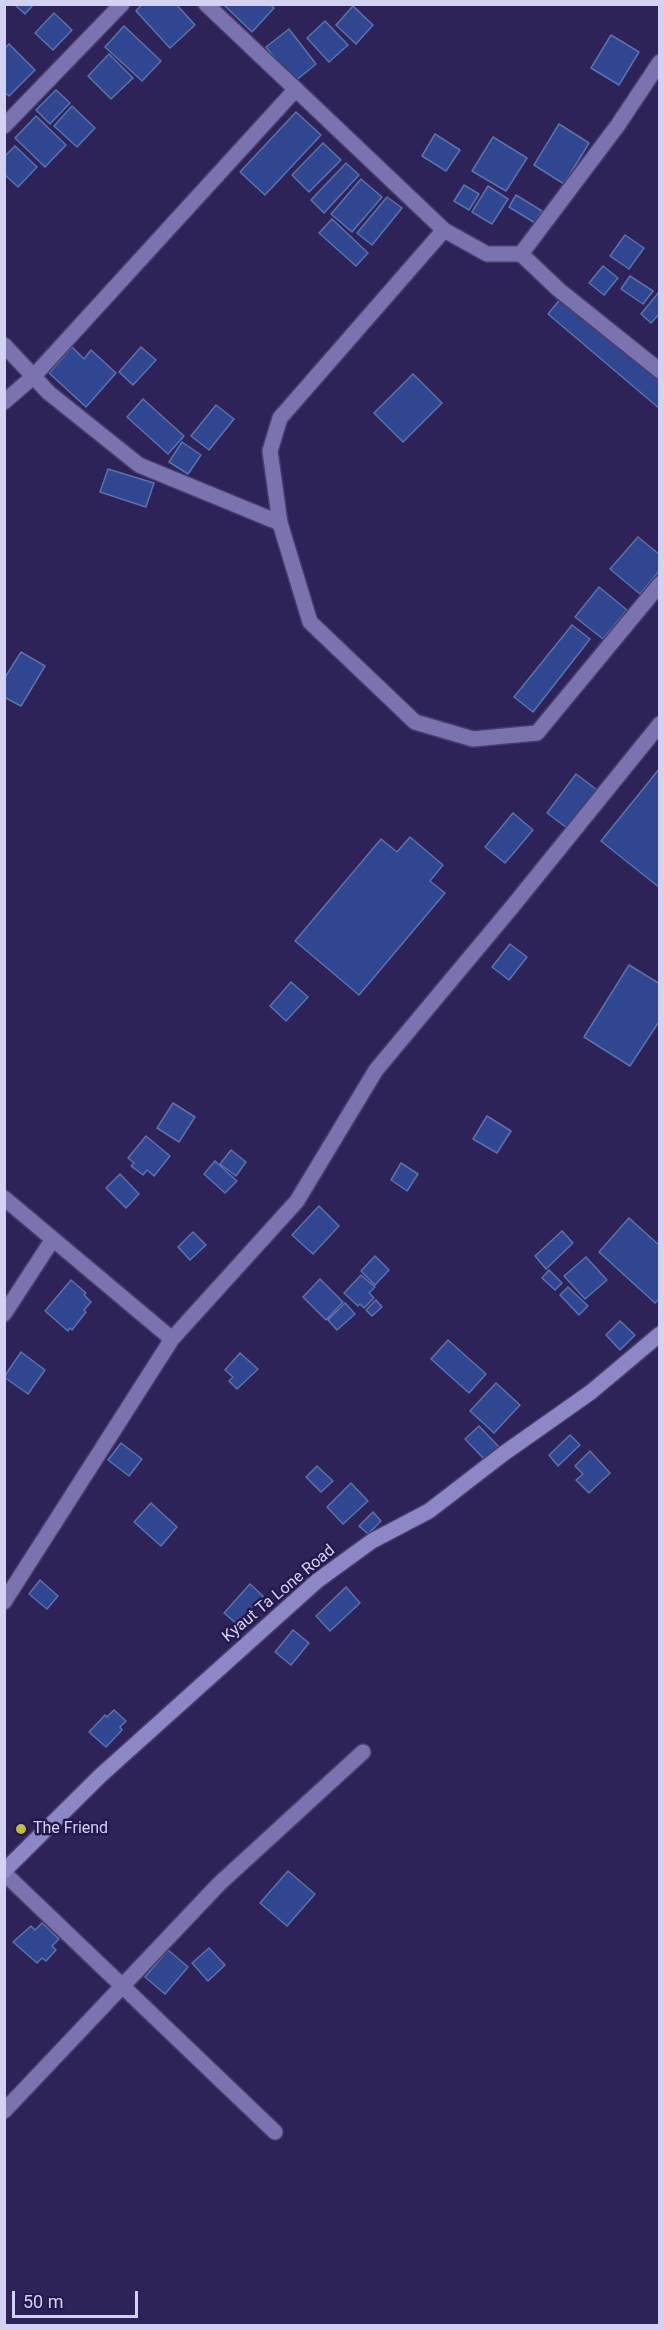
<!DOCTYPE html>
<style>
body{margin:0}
#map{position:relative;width:664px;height:2330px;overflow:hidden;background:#2d2359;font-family:Roboto,sans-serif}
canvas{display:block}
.frame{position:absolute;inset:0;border:6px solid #d4d2f4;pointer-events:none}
.scale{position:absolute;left:12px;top:2291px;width:126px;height:27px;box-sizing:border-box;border:3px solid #d4d2f4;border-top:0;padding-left:8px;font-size:18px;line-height:21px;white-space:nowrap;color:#d4d2f4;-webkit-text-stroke:4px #24184d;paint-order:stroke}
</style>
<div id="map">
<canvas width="664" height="2330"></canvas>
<div class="frame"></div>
<div class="scale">50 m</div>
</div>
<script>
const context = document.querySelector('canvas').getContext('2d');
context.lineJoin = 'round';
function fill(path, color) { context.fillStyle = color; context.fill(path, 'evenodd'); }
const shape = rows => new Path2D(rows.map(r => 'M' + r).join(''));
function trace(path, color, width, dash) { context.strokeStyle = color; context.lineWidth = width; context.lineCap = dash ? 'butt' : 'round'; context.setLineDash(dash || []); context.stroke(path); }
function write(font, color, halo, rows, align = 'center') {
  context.font = font + ' Roboto,sans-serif'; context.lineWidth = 5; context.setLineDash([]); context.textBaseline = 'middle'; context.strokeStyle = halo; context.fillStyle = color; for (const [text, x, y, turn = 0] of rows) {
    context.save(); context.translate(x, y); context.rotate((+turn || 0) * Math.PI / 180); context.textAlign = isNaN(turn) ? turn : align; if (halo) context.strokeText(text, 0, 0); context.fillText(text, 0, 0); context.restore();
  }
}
const building = shape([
 [14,4,34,4,25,14,14,4],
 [142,4,176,4,195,25,170,48,136,11,142,4],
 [223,4,270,4,274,8,252,32,223,4],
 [353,6,373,25,356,44,336,25,353,6],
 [54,13,72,30,53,50,35,33,54,13],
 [325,21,348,45,329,62,307,38,325,21],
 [124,26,161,61,142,81,105,47,124,26],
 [289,29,316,64,294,82,266,47,289,29],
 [611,35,639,52,619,85,591,68,611,35],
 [9,44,35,70,9,96,4,92,4,49,9,44],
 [109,54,133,78,111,99,88,76,109,54],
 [56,90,70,103,50,124,36,110,56,90],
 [72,106,95,128,77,147,54,126,72,106],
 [296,112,321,135,265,195,240,172,296,112],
 [36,116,66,145,45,167,15,138,36,116],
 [559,124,589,143,564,184,534,165,559,124],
 [435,134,460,150,446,171,422,156,435,134],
 [493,137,527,158,506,191,472,171,493,137],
 [323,143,341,160,309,192,292,175,323,143],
 [15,146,37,167,18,187,4,174,4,157,15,146],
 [346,163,359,175,324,213,311,200,346,163],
 [361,179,382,197,352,232,331,214,361,179],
 [464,185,479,194,469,210,454,201,464,185],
 [488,186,508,199,492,224,472,212,488,186],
 [516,195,542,211,535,223,509,207,516,195],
 [387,197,402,208,372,245,357,233,387,197],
 [332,219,368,253,356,266,319,233,332,219],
 [625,235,644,248,629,269,610,256,625,235],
 [603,266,618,278,604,295,589,283,603,266],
 [630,276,653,291,643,304,621,289,630,276],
 [659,292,660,313,651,323,641,314,659,292],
 [562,297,660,380,660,409,548,314,562,297],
 [72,347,84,359,91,350,116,373,86,407,49,373,72,347],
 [141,347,156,360,133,385,119,372,141,347],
 [413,374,442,403,403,442,374,413,413,374],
 [143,399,184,436,168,454,127,417,143,399],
 [216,405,234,419,209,450,191,436,216,405],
 [182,442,201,455,188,474,169,462,182,442],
 [108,469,154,483,146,507,100,492,108,469],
 [638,537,660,555,660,570,640,594,610,569,638,537],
 [599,587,627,610,603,639,575,617,599,587],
 [572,625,590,639,533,712,514,697,572,625],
 [21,652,45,666,21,706,4,697,4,679,21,652],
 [660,768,660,888,601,841,660,768],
 [576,774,600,792,571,831,547,813,576,774],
 [513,813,533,830,505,863,485,847,513,813],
 [410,837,443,865,430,881,445,893,359,995,295,941,381,839,397,852,410,837],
 [510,944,527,957,509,980,492,967,510,944],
 [629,965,660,984,660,1020,630,1066,584,1037,629,965],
 [291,982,308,997,286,1021,270,1006,291,982],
 [173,1103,195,1117,179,1142,157,1128,173,1103],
 [487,1116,511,1131,497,1153,473,1139,487,1116],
 [146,1136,170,1156,154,1176,147,1170,143,1175,131,1166,134,1163,128,1158,146,1136],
 [231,1150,246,1162,236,1176,220,1164,231,1150],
 [215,1161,237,1181,225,1193,204,1174,215,1161],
 [401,1163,418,1174,407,1191,391,1180,401,1163],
 [120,1174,139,1194,126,1208,106,1188,120,1174],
 [319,1206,339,1226,313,1254,292,1235,319,1206],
 [629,1218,660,1246,660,1298,655,1303,599,1252,629,1218],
 [562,1231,573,1243,546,1269,535,1256,562,1231],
 [193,1232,206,1245,190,1260,178,1247,193,1232],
 [375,1256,389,1270,375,1285,361,1271,375,1256],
 [586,1257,607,1280,585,1299,564,1276,586,1257],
 [549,1270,562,1283,555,1290,542,1278,549,1270],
 [361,1275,375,1287,369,1293,374,1298,364,1308,360,1304,358,1306,344,1293,361,1275],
 [320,1279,343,1302,326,1320,303,1297,320,1279],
 [71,1280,86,1293,84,1295,91,1302,84,1310,86,1312,72,1330,70,1328,68,1331,45,1311,71,1280],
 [568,1287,588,1306,579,1315,560,1295,568,1287],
 [376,1300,382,1307,372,1316,366,1310,376,1300],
 [345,1303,355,1314,337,1330,328,1320,345,1303],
 [620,1321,635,1335,620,1350,606,1335,620,1321],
 [448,1340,486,1374,469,1393,431,1359,448,1340],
 [21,1352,45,1370,28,1394,4,1377,21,1352],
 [240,1353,258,1369,237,1389,229,1381,233,1377,225,1370,240,1353],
 [496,1383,520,1405,494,1433,470,1411,496,1383],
 [479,1426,499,1447,485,1460,465,1439,479,1426],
 [570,1435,580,1445,558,1466,549,1455,570,1435],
 [121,1443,142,1459,129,1476,108,1460,121,1443],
 [590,1451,610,1473,589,1493,576,1480,583,1474,575,1466,590,1451],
 [317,1466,333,1481,321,1492,306,1477,317,1466],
 [351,1483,368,1501,343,1524,327,1507,351,1483],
 [151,1503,177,1527,161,1546,134,1522,151,1503],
 [373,1512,381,1521,368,1534,359,1526,373,1512],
 [40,1580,58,1596,47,1609,29,1594,40,1580],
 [250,1584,263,1596,238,1625,224,1613,250,1584],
 [346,1587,360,1603,330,1631,316,1616,346,1587],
 [293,1630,309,1643,291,1665,275,1652,293,1630],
 [114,1710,126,1721,120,1727,122,1730,106,1747,89,1732,105,1715,107,1717,114,1710],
 [288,1871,315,1894,287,1926,260,1903,288,1871],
 [42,1923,59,1939,52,1946,56,1950,46,1961,42,1958,37,1963,13,1942,31,1926,35,1930,42,1923],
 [209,1948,225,1965,208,1981,192,1963,209,1948],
 [168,1950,188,1967,165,1994,145,1977,168,1950]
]);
const minor = shape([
 [206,4,444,230,487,254,521,254,559,290,660,371],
 [4,126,122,4],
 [444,230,280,418,270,451,280,523,310,622,415,722,473,739,537,733,660,584],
 [521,254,618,125,660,62],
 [4,345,49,393,139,465,280,523],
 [4,402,33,377,296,89],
 [4,1198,172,1339],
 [4,1314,53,1239],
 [4,1602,172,1339,297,1201,376,1070,512,907,660,724],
 [4,1873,275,2132],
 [4,2111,219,1884,363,1752]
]);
const major = shape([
 [4,1871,100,1776,317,1581,372,1541,429,1511,503,1454,591,1392,660,1334]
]);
const markers = [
 [21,1829,6,"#c0be41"]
];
const streetNames = [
 ["Kyaut Ta Lone Road",279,1594,-40]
];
const poiNames = [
 ["The Friend",33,1829]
];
fill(building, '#304691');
trace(building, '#5d71ab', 1.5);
trace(minor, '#483d6c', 18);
trace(major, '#483d6c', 18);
trace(minor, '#7a73b0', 15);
trace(major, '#8e87c7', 15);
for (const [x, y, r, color] of markers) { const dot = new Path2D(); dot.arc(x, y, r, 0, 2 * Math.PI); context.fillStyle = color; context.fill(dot); trace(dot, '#24184d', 2); }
write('16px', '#d4d2f4', '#24184d', streetNames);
write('16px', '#d4d2f4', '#24184d', poiNames, 'left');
</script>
